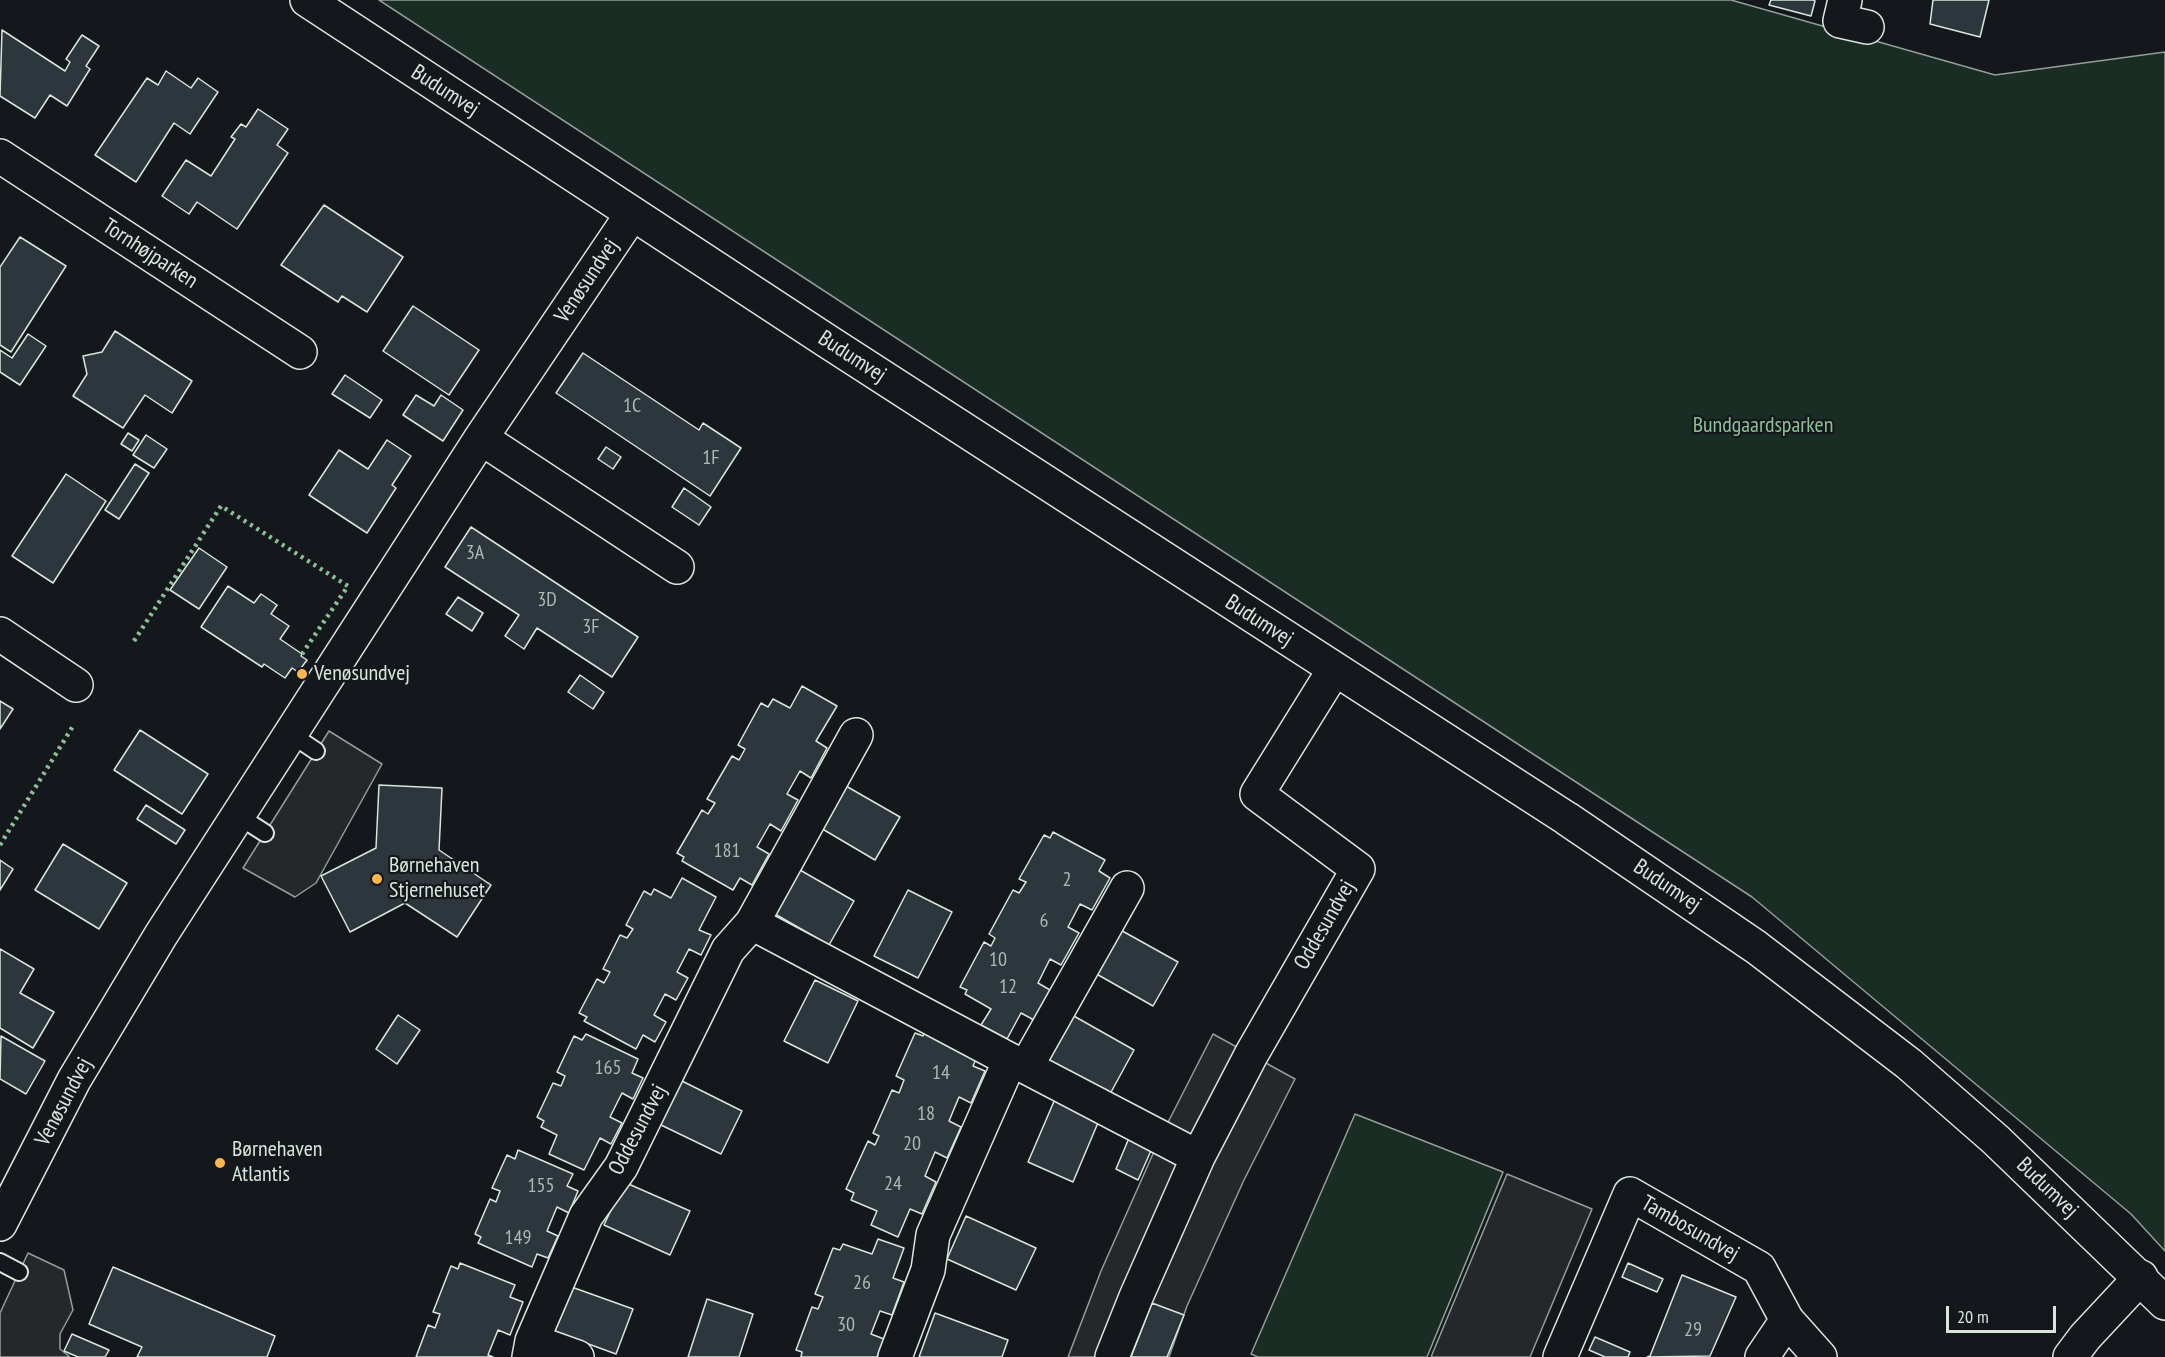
<!DOCTYPE html>
<meta charset="utf-8">
<style>
body{margin:0}
#map{position:relative;width:2165px;height:1357px;overflow:hidden;background:#14181c;font-family:"PT Sans Narrow",sans-serif}
canvas{display:block}
.scale{position:absolute;left:1946px;top:1306px;width:110px;height:27px;box-sizing:border-box;border:3px solid #d8e6dc;border-top:0;padding-left:8px;font-size:18px;line-height:21px;white-space:nowrap;color:#d8e6dc;-webkit-text-stroke:4px #14181c;paint-order:stroke}
</style>
<div id="map">
<canvas width="2165" height="1357"></canvas>
<div class="scale">20 m</div>
</div>
<script>
const context = document.querySelector('canvas').getContext('2d');
context.lineJoin = 'round';
function fill(path, color) { context.fillStyle = color; context.fill(path, 'evenodd'); }
const shape = rows => new Path2D(rows.map(r => 'M' + r).join(''));
function trace(path, color, width, dash) { context.strokeStyle = color; context.lineWidth = width; context.lineCap = dash ? 'butt' : 'round'; context.setLineDash(dash || []); context.stroke(path); }
function write(font, color, halo, rows, align = 'center') {
  context.font = font + ' "PT Sans Narrow",sans-serif'; context.lineWidth = 4.5; context.setLineDash([]); context.textBaseline = 'middle'; context.strokeStyle = halo; context.fillStyle = color; for (const [text, x, y, turn = 0] of rows) {
    context.save(); context.translate(x, y); context.rotate((+turn || 0) * Math.PI / 180); context.textAlign = isNaN(turn) ? turn : align; if (halo) context.strokeText(text, 0, 0); context.fillText(text, 0, 0); context.restore();
  }
}
const green = shape([
 [379,0,1731,0,1995,75,2165,52,2165,1251,2131,1214,1752,897,379,0],
 [1355,1114,1503,1172,1427,1357,1258,1357,1251,1354,1355,1114]
]);
const parking = shape([
 [329,731,382,764,316,883,295,897,243,868,329,731],
 [1213,1034,1295,1079,1244,1180,1187,1306,1169,1357,1068,1357,1101,1271,1160,1138,1213,1034],
 [1507,1174,1592,1209,1530,1357,1431,1357,1507,1174],
 [28,1253,64,1270,73,1310,60,1334,60,1349,70,1357,0,1357,0,1313,28,1253]
]);
const building = shape([
 [1771,0,1813,0,1815,1,1811,16,1769,5,1771,0],
 [1933,0,1989,0,1980,37,1930,24,1933,0],
 [2,30,65,71,70,62,66,59,82,35,99,46,86,66,90,69,67,106,50,95,35,118,0,96,2,30],
 [166,71,191,88,198,78,218,92,190,134,174,123,136,182,95,155,147,78,158,85,166,71],
 [258,109,288,129,277,145,288,153,237,229,197,202,189,214,162,196,186,160,211,176,235,139,231,137,241,124,246,127,258,109],
 [324,205,403,257,367,312,342,296,338,302,281,265,324,205],
 [20,237,66,266,11,352,0,345,0,267,20,237],
 [413,306,479,350,449,395,383,351,413,306],
 [115,331,192,381,172,413,145,395,123,428,73,396,87,374,83,356,102,352,115,331],
 [28,334,46,346,20,385,0,372,0,350,12,358,28,334],
 [583,353,699,430,703,423,741,448,710,496,556,393,583,353],
 [345,375,382,400,370,418,332,394,345,375],
 [416,395,434,406,441,395,463,410,443,441,403,415,416,395],
 [128,433,139,440,132,451,121,444,128,433],
 [146,435,167,449,154,468,133,455,146,435],
 [387,440,411,456,392,485,396,488,367,533,309,495,339,450,368,469,387,440],
 [606,447,621,457,613,469,598,459,606,447],
 [135,464,149,473,119,519,105,510,135,464],
 [66,474,106,501,53,583,12,556,66,474],
 [684,488,711,507,699,525,672,507,684,488],
 [471,527,638,637,612,677,537,628,524,649,505,636,519,615,445,567,471,527],
 [199,548,227,567,199,609,170,590,199,548],
 [228,586,254,603,261,594,277,605,271,614,289,626,280,639,302,654,301,656,307,660,298,672,292,668,285,678,264,664,262,667,201,627,228,586],
 [458,597,483,613,472,631,446,614,458,597],
 [580,675,604,692,593,709,568,692,580,675],
 [802,686,837,706,816,741,827,748,811,778,800,771,787,794,798,800,781,831,770,824,757,847,769,854,752,885,740,878,733,890,682,861,684,857,677,853,702,810,708,814,715,803,707,799,732,756,739,760,745,749,738,745,761,703,768,707,773,699,790,708,802,686],
 [0,701,13,709,0,729,0,701],
 [140,730,208,774,182,814,114,770,140,730],
 [839,782,900,817,875,860,814,824,839,782],
 [379,785,442,788,439,850,491,885,457,937,405,903,350,932,321,876,376,848,379,785],
 [146,805,185,830,176,844,137,819,146,805],
 [1053,832,1105,860,1099,871,1110,878,1092,910,1080,904,1068,927,1079,933,1061,965,1050,959,1038,983,1050,990,1034,1020,1021,1013,1007,1039,981,1025,991,1009,965,994,967,990,960,987,984,942,991,946,995,938,989,934,1013,890,1019,893,1026,882,1019,879,1044,835,1050,838,1053,832],
 [63,844,127,883,99,929,35,890,63,844],
 [0,860,13,869,0,890,0,860],
 [793,866,854,901,829,945,768,910,793,866],
 [682,878,716,897,699,930,711,935,701,955,689,949,677,972,688,978,676,1000,665,994,654,1015,666,1022,655,1042,643,1035,636,1049,584,1021,587,1017,579,1013,597,979,604,983,610,972,603,969,620,935,627,938,633,929,626,925,644,891,651,895,654,889,671,898,682,878],
 [908,890,952,912,918,978,874,956,908,890],
 [1117,928,1178,962,1153,1006,1093,972,1117,928],
 [0,949,34,969,20,993,54,1012,33,1048,0,1028,0,949],
 [815,980,858,1001,828,1063,784,1041,815,980],
 [1065,1011,1134,1050,1110,1094,1041,1056,1065,1011],
 [398,1015,420,1030,397,1064,376,1049,398,1015],
 [926,1029,979,1052,973,1066,985,1071,971,1103,959,1097,949,1121,961,1127,947,1158,935,1152,925,1176,936,1182,922,1214,910,1209,898,1237,871,1225,877,1211,851,1200,854,1193,846,1189,868,1141,875,1145,879,1136,873,1133,892,1090,899,1093,904,1080,896,1076,915,1033,923,1036,926,1029],
 [586,1034,638,1059,632,1073,643,1078,633,1099,622,1093,610,1117,622,1123,611,1144,600,1138,584,1170,549,1154,557,1135,541,1127,544,1121,537,1117,553,1083,561,1086,565,1076,557,1072,574,1036,582,1040,586,1034],
 [1,1036,45,1061,26,1094,0,1079,1,1036],
 [680,1080,742,1111,721,1154,659,1124,680,1080],
 [1055,1099,1100,1118,1073,1182,1028,1162,1055,1099],
 [1129,1138,1153,1146,1138,1180,1116,1169,1129,1138],
 [518,1150,573,1174,567,1186,578,1191,569,1213,557,1207,547,1231,558,1236,548,1258,537,1254,532,1267,478,1243,481,1237,475,1234,490,1199,496,1202,500,1191,492,1188,507,1155,515,1159,518,1150],
 [624,1182,690,1211,670,1255,604,1225,624,1182],
 [966,1216,1036,1248,1016,1290,947,1259,966,1216],
 [878,1239,904,1248,893,1278,904,1282,892,1315,880,1311,871,1334,884,1339,877,1357,801,1357,802,1352,796,1350,812,1307,818,1309,823,1297,815,1294,833,1248,840,1250,843,1244,872,1254,878,1239],
 [460,1263,515,1285,510,1297,523,1302,510,1335,498,1330,488,1355,493,1357,416,1357,428,1325,435,1328,440,1314,433,1312,451,1266,458,1269,460,1263],
 [1628,1263,1663,1279,1657,1292,1622,1277,1628,1263],
 [113,1267,275,1336,267,1357,137,1357,142,1347,89,1324,113,1267],
 [1682,1275,1736,1297,1710,1356,1647,1357,1650,1356,1682,1275],
 [566,1285,633,1309,616,1354,550,1330,566,1285],
 [707,1299,753,1314,739,1357,688,1357,707,1299],
 [1152,1303,1184,1315,1167,1357,1131,1357,1152,1303],
 [935,1313,1008,1340,1002,1357,919,1357,935,1313],
 [72,1334,109,1350,105,1357,78,1357,64,1351,72,1334],
 [1595,1337,1630,1352,1628,1357,1605,1357,1589,1350,1595,1337]
]);
const service = shape([
 [289,733,316,751],
 [237,815,265,833],
 [0,1262,19,1272]
]);
const minor = shape([
 [1845,0,1840,21,1867,27],
 [0,156,300,352],
 [481,438,677,567],
 [0,634,76,685],
 [752,923,1010,1060],
 [1026,1067,1198,1157],
 [0,1224,74,1080,161,935,481,438,632,214],
 [532,1341,577,1357],
 [529,1357,532,1341,586,1216,621,1167,728,950,752,923,856,735],
 [895,1357,928,1270,933,1235,1010,1060,1026,1067,1127,888],
 [1112,1357,1136,1297,1198,1157,1251,1055,1358,869,1257,794,1334,670],
 [1560,1357,1630,1194,1759,1268,1787,1320,1820,1357],
 [1762,1357,1787,1320],
 [2070,1357,2085,1337,2141,1277]
]);
const tertiary = shape([
 [307,0,827,341,1566,818,1756,947,1909,1064,1996,1140,2165,1303]
]);
const hedge = shape([
 [134,641,221,506,348,586,302,654],
 [0,845,73,726]
]);
const markers = [
 [302,674,6,"#ffb74d"],
 [377,879,6,"#ffb74d"],
 [220,1163,6,"#ffb74d"]
];
const numberNames = [
 ["1C",632,406],
 ["1F",711,458],
 ["3A",475,553],
 ["3D",547,600],
 ["3F",591,627],
 ["181",727,851],
 ["2",1067,880],
 ["6",1044,921],
 ["10",998,960],
 ["12",1008,987],
 ["165",608,1068],
 ["14",941,1073],
 ["18",926,1114],
 ["20",912,1144],
 ["24",893,1184],
 ["155",541,1186],
 ["149",518,1238],
 ["26",862,1283],
 ["30",846,1325],
 ["29",1693,1330]
];
const streetNames = [
 ["Budumvej",445,91,33],
 ["Tornhøjparken",150,254,33],
 ["Venøsundvej",587,281,-56],
 ["Budumvej",852,357,33],
 ["Budumvej",1259,621,33],
 ["Budumvej",1667,886,34],
 ["Oddesundvej",1325,925,-60],
 ["Venøsundvej",64,1102,-62],
 ["Oddesundvej",638,1130,-62],
 ["Budumvej",2047,1188,44],
 ["Tambosundvej",1690,1229,30]
];
const parkNames = [
 ["Bundgaardsparken",1763,426]
];
const poiNames = [
 ["Venøsundvej",314,674],
 ["Børnehaven",389,866],
 ["Stjernehuset",389,891],
 ["Børnehaven",232,1150],
 ["Atlantis",232,1175]
];
fill(green, '#1a2d24');
trace(green, '#939e99', 1.5);
fill(parking, '#24282b');
trace(parking, '#939e99', 1.5);
fill(building, '#2c363c');
trace(building, '#d8e6dc', 1.5);
trace(service, '#d8e6dc', 20);
trace(minor, '#d8e6dc', 36);
trace(tertiary, '#d8e6dc', 36);
trace(service, '#14181c', 16);
trace(minor, '#14181c', 33);
trace(tertiary, '#14181c', 33);
trace(hedge, '#8ac095', 4.5, [3, 4.5]);
for (const [x, y, r, color] of markers) { const dot = new Path2D(); dot.arc(x, y, r, 0, 2 * Math.PI); context.fillStyle = color; context.fill(dot); trace(dot, '#14181c', 2); }
write('20px', '#adbab4', null, numberNames);
write('22px', '#d8e6dc', '#14181c', streetNames);
write('22px', '#8ac095', '#14181c', parkNames);
write('22px', '#d8e6dc', '#14181c', poiNames, 'left');
</script>
